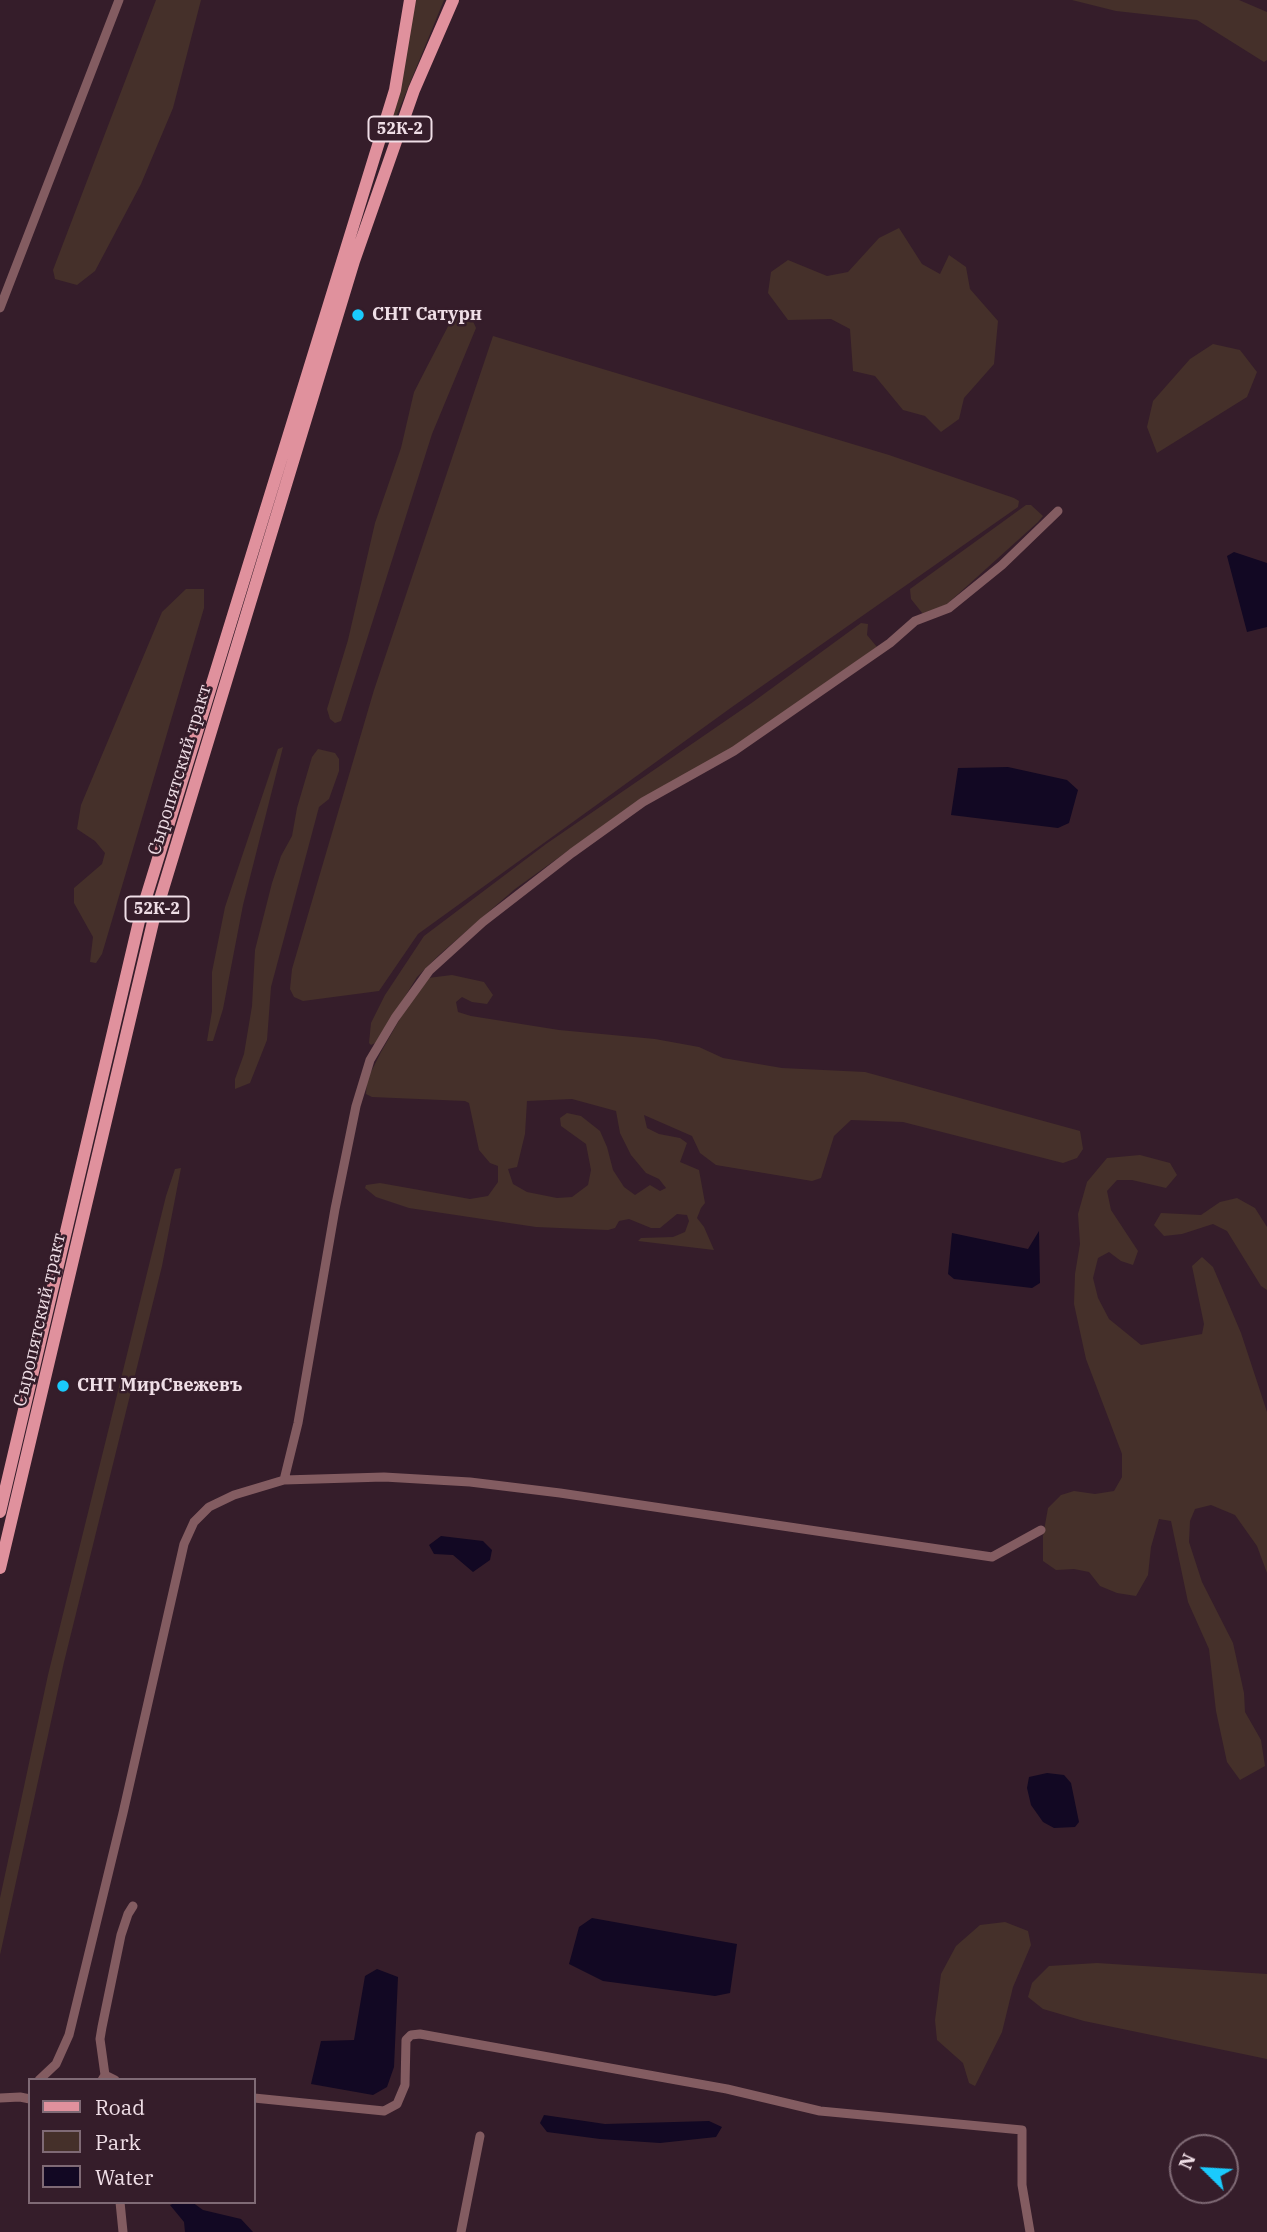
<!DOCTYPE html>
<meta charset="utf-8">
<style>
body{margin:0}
#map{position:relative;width:1267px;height:2232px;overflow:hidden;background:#351d2a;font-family:"IBM Plex Serif",serif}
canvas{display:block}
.legend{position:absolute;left:28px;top:2078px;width:228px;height:126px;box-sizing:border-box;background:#351d2a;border:2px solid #7f6a75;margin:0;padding:9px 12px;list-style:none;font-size:21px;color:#efdee6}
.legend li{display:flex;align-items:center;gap:14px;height:35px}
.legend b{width:35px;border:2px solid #7f6a75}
.north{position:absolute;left:1169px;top:2134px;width:70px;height:70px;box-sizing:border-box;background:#351d2a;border:2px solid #7f6a75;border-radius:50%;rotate:294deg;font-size:19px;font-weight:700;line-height:28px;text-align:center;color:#efdee6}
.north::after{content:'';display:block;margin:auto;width:24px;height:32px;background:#1acafc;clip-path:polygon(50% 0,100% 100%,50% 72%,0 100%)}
</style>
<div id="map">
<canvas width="1267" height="2232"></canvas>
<ul class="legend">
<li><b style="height:9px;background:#e0919d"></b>Road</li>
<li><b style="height:19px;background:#45302a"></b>Park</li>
<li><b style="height:19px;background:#120823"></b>Water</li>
</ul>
<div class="north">N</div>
</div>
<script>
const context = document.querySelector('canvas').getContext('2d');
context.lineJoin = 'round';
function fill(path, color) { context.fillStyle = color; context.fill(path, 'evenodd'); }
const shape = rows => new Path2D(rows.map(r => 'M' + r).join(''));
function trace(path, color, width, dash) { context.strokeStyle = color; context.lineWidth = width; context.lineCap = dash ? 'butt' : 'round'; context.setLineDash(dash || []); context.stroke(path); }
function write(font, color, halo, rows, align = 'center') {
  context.font = font + ' "IBM Plex Serif",serif'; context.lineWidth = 5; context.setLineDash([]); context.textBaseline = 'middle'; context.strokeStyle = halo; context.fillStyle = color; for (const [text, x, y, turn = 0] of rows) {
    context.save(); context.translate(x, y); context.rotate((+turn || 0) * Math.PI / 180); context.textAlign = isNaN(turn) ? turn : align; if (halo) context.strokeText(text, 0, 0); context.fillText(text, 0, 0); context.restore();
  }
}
const green = shape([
 [156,0,201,0,173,108,141,184,95,271,77,285,55,279,53,270],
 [416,0,444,0,382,151],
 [1072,0,1239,0,1267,12,1267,60,1264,62,1197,20,1116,11],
 [899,228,922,264,940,274,949,255,966,267,970,289,998,321,994,364,964,398,959,419,941,432,925,416,903,410,875,376,853,371,850,329,831,319,788,320,768,293,771,272,788,260,827,276,848,272,879,238],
 [457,309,463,309,472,319,476,328,432,434,341,721,335,723,330,719,327,709,348,640,375,523,401,448,414,392],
 [493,336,889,455,1014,498,1019,501,1018,507,732,707,418,934,379,991,303,1001,294,997,290,989,292,969,374,690],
 [1213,344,1240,350,1257,372,1247,397,1157,453,1147,427,1153,401,1190,359],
 [1026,505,1031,505,1043,516,1038,522,946,605,923,614,911,599,910,589],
 [186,589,204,589,204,608,102,954,96,963,90,962,93,937,74,903,74,888,102,864,105,853,95,841,77,829,81,805,162,612],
 [861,623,868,624,867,635,877,647,732,748,633,804,515,889,439,955,417,977,377,1042,371,1045,369,1043,371,1023,385,995,424,936,546,844,753,702],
 [283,747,243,905,223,1009,213,1041,207,1041,212,1011,212,972,225,907,278,749],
 [318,749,335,753,339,759,339,771,329,799,319,807,271,987,267,1040,250,1083,235,1089,235,1079,244,1054,252,1006,255,950,272,883,281,856,292,836,297,808,312,757],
 [452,975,484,982,493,995,487,1004,472,1002,462,997,456,1002,458,1012,471,1016,559,1030,655,1039,699,1047,723,1058,782,1068,865,1072,1080,1131,1083,1149,1077,1158,1063,1163,903,1122,851,1120,834,1136,821,1178,812,1181,716,1165,700,1153,692,1136,644,1115,647,1128,659,1134,680,1138,687,1143,680,1162,699,1170,705,1203,701,1208,697,1218,704,1227,714,1250,638,1241,641,1238,673,1237,685,1232,689,1221,687,1215,677,1214,660,1228,651,1228,629,1219,619,1221,615,1228,608,1230,536,1227,409,1208,376,1197,365,1188,366,1185,380,1183,470,1199,488,1196,498,1182,498,1166,490,1163,479,1150,469,1103,465,1101,372,1097,366,1094,367,1080,381,1052,414,994,428,978],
 [572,1099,616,1111,620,1133,631,1155,646,1173,659,1179,666,1188,660,1191,650,1185,635,1195,624,1187,613,1170,607,1147,600,1131,581,1116,567,1113,560,1118,561,1126,586,1144,591,1170,588,1185,572,1197,557,1198,527,1192,513,1184,508,1169,517,1167,525,1134,527,1101],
 [1140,1155,1170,1163,1177,1175,1166,1188,1132,1180,1117,1180,1107,1191,1111,1210,1138,1251,1133,1265,1121,1261,1109,1252,1098,1258,1093,1278,1098,1298,1109,1319,1141,1345,1202,1334,1204,1324,1192,1266,1202,1257,1213,1267,1241,1333,1267,1412,1267,1573,1257,1546,1235,1515,1211,1505,1195,1509,1190,1521,1189,1542,1202,1582,1233,1643,1244,1693,1245,1712,1261,1740,1265,1766,1240,1780,1227,1762,1216,1711,1209,1649,1188,1602,1171,1521,1159,1519,1151,1547,1148,1575,1136,1596,1117,1593,1100,1586,1089,1572,1074,1569,1056,1570,1043,1561,1043,1536,1048,1508,1061,1495,1074,1491,1095,1494,1114,1491,1122,1477,1122,1454,1086,1359,1074,1304,1075,1274,1080,1244,1078,1214,1087,1182,1107,1158],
 [181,1168,162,1266,64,1662,0,1955,0,1898,48,1675,166,1196,175,1169],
 [1237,1198,1255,1208,1267,1227,1267,1290,1261,1286,1227,1231,1213,1224,1182,1234,1164,1236,1154,1225,1161,1213,1201,1215,1220,1202],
 [1005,1922,1028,1931,1031,1945,1013,1987,1002,2032,975,2086,969,2083,963,2063,937,2040,935,2020,941,1974,956,1946,980,1925],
 [1097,1963,1267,1974,1267,2059,1084,2021,1043,2009,1028,1997,1032,1983,1049,1966]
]);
const water = shape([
 [1234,552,1267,563,1267,627,1247,632,1227,556],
 [1008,767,1067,780,1078,790,1069,823,1058,828,951,815,958,768],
 [1039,1231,1040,1283,1032,1288,954,1279,948,1274,952,1233,1028,1249],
 [441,1536,483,1541,492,1550,490,1560,473,1572,453,1555,434,1554,429,1545],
 [1047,1773,1064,1775,1071,1783,1079,1822,1075,1827,1054,1828,1043,1822,1031,1805,1027,1788,1029,1777],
 [592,1918,737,1944,730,1993,715,1996,603,1981,569,1964,579,1927],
 [377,1969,398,1977,394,2067,387,2087,373,2095,311,2084,321,2041,354,2040,365,1976],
 [544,2115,605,2124,709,2121,722,2127,716,2137,660,2143,600,2139,547,2132,540,2123],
 [177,2202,192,2202,203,2210,241,2219,253,2232,185,2232,184,2222,170,2205]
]);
const minor = shape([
 [0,308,119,0],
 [284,1480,298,1423,335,1209,356,1106,370,1060,395,1018,429,971,483,922,572,853,643,802,734,751,890,643,915,621,949,608,1002,565,1058,511],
 [105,2075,115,2080],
 [39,2080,56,2064,69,2035,123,1813,184,1544,194,1522,209,1507,234,1495,284,1480,384,1477,470,1482,560,1493,992,1557,1041,1530],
 [102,2080,105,2075,100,2039,102,2027,121,1935,128,1914,133,1906],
 [0,2098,20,2097,30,2099],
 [254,2098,384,2111,397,2104,405,2085,406,2040,411,2035,420,2034,727,2089,820,2111,1022,2130,1022,2185,1030,2232],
 [120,2202,123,2232],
 [461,2232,480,2136]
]);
const major = shape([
 [0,1512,140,917,395,90,410,0],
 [0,1568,153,922,354,261,414,90,453,0]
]);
const markers = [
 [358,315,7,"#1acafc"],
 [63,1386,7,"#1acafc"]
];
const shields = [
 [400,129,63],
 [157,909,63]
];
const shieldNames = [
 ["52К-2",400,129],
 ["52К-2",157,909]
];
const poiNames = [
 ["СНТ Сатурн",372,315],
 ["СНТ МирСвежевъ",77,1386]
];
const streetNames = [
 ["Сыропятский тракт",180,770,-73],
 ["Сыропятский тракт",40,1320,-77]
];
fill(green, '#45302a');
fill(water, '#120823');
trace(minor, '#835c61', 9);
trace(major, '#e0919d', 12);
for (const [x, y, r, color] of markers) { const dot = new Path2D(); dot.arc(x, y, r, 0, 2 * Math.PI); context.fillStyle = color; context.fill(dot); trace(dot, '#351d2a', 2.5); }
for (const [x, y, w] of shields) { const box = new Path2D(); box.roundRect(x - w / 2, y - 12.5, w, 25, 5); context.fillStyle = '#351d2a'; context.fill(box); trace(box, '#efdee6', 2); }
write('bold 16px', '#efdee6', null, shieldNames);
write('bold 18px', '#efdee6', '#351d2a', poiNames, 'left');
write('18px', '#efdee6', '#351d2a', streetNames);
</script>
